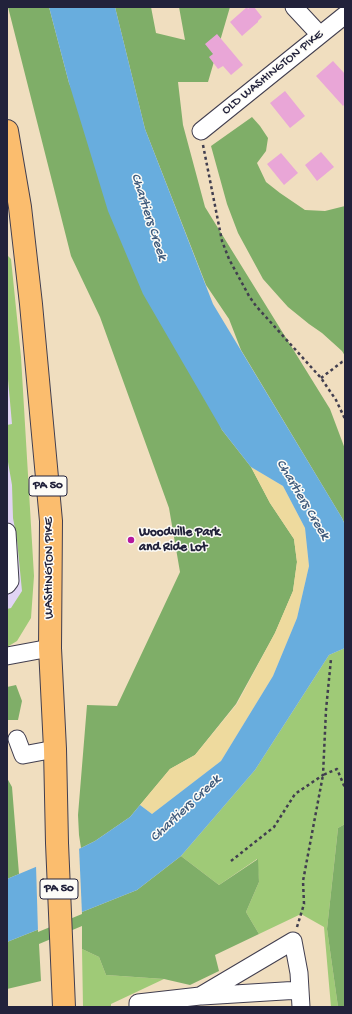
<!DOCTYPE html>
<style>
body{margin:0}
#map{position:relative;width:352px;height:1014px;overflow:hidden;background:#f0debf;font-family:"Gochi Hand",sans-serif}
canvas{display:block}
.frame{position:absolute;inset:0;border:8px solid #22223b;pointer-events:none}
</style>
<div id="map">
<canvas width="352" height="1014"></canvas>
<div class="frame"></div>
</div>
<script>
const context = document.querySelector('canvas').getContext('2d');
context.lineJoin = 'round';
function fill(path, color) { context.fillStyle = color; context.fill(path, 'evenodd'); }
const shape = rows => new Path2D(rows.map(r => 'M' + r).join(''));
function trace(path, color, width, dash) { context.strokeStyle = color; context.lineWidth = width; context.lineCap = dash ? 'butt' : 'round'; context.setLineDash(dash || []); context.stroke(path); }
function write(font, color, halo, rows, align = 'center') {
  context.font = font + ' "Gochi Hand",sans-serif'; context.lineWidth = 3; context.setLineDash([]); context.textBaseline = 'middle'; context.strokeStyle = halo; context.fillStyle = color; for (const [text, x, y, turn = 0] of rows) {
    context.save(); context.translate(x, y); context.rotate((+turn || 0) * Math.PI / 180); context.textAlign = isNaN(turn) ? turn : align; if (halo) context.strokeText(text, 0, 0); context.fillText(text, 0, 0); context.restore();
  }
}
const built = shape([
 [7,368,31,614,7,631]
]);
const green = shape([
 [7,255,11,259,21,357,34,576,31,618,17,641,7,647,7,609,11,608,22,591,17,540,13,518,12,485,8,462,7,460,7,425,12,424,7,368],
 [345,648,345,824,338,828,327,929,338,1007,331,1007,324,927,301,914,259,934,246,912,259,882,257,859,219,885,181,856,255,770,329,655],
 [82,949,99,957,106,975,164,979,111,1004,111,1007,83,1007]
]);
const forest = shape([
 [8,7,49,7,69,83,222,430,251,467,270,503,294,539,297,562,293,591,275,633,236,704,195,755,170,769,130,817,95,841,81,848,79,835,78,815,87,705,117,706,180,572,169,508,100,317,71,256],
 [115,7,151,7,156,33,185,40,179,7,230,7,208,82,178,82,183,125,205,207,330,409,345,449,345,525,342,518,241,350,229,319,206,285,145,129],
 [252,117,260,126,268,138,266,151,257,163,266,182,280,193,305,210,325,211,345,206,345,356,342,351,322,333,309,324,288,307,279,297,263,279,238,233,227,204,211,146],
 [16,685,22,701,18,720,7,720,7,687],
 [7,778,12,787,19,874,7,879],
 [345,824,345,1007,338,1007,327,929,338,828],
 [181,856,219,885,258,859,259,882,246,912,259,934,215,955,219,971,190,985,164,979,106,975,99,957,82,949,82,926,39,944,41,981,7,989,7,942,137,890]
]);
const sand = shape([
 [251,467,283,486,305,528,309,566,297,618,273,676,221,761,152,814,140,805,170,769,195,755,237,704,275,633,293,591,297,562,294,539,270,503]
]);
const water = shape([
 [49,7,115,7,145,129,213,304,342,518,345,525,345,648,329,655,255,770,181,856,137,890,7,942,7,879,81,848,95,841,130,817,140,805,152,814,221,761,273,676,297,618,309,566,305,528,283,486,251,467,222,430,143,294,108,211,69,83]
]);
const pier = shape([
 [79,847,82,914,38,932,36,865]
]);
const building = shape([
 [247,7,248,9,250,7,254,7,262,17,258,21,258,22,242,36,230,22],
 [217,34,243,65,231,75,223,66,218,69,209,57,213,54,205,44],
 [333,61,345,74,345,104,343,106,316,76],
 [285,91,305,116,290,128,270,103],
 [321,152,334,167,317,181,305,165],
 [281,153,298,173,284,185,267,164]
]);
const path = shape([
 [203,145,222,241,229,259,249,296,256,306,321,378,336,400,345,419],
 [321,378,342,362,345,361],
 [231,861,274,827,295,794,323,775,326,710,331,659],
 [297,927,304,904,303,881,323,775,337,769,345,788]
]);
const minor = shape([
 [294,7,320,35],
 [201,131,345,15],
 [7,532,10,581,7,585],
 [7,656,50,648],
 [17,739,23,755,55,749],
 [202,996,300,990],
 [138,1007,138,1003,200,996,293,941,299,973,301,1007]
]);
const major = shape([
 [7,131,20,207,31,304,51,521,50,648,55,749,57,843,64,1007]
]);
const markers = [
 [131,540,4,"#b5179e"]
];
const shields = [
 [48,486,38],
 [59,889,38]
];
const shieldNames = [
 ["PA 50",48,486],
 ["PA 50",59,889]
];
const streetNames = [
 ["OLD WASHINGTON PIKE",273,73,-39],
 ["WASHINGTON PIKE",50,568,-90]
];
const poiNames = [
 ["Woodville Park",139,533],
 ["and Ride Lot",139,548]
];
const waterNames = [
 ["Chartiers Creek",148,217,72],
 ["Chartiers Creek",302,500,59],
 ["Chartiers Creek",186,809,-43]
];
fill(built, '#e1d4f4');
fill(green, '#9fca77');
fill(forest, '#7fae68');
fill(sand, '#eeda9e');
fill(water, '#68adde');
fill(pier, '#f0debf');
fill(building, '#e9a6d7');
trace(minor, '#413e4f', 19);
trace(major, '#413e4f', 24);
trace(path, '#413e4f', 2.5, [3, 3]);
trace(minor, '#fff', 17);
trace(major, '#fbbd6e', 22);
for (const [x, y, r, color] of markers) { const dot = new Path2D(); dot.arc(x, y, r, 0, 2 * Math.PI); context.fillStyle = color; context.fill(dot); trace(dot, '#fdfcf7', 1.5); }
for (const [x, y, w] of shields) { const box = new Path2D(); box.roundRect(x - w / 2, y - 10, w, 20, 3); context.fillStyle = '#fdfcf7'; context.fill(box); trace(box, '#22223b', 1); }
write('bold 12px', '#22223b', null, shieldNames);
write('13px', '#22223b', '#fdfcf7', streetNames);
write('bold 13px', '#22223b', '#fdfcf7', poiNames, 'left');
write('italic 14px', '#3e5a7c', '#fdfcf7', waterNames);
</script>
